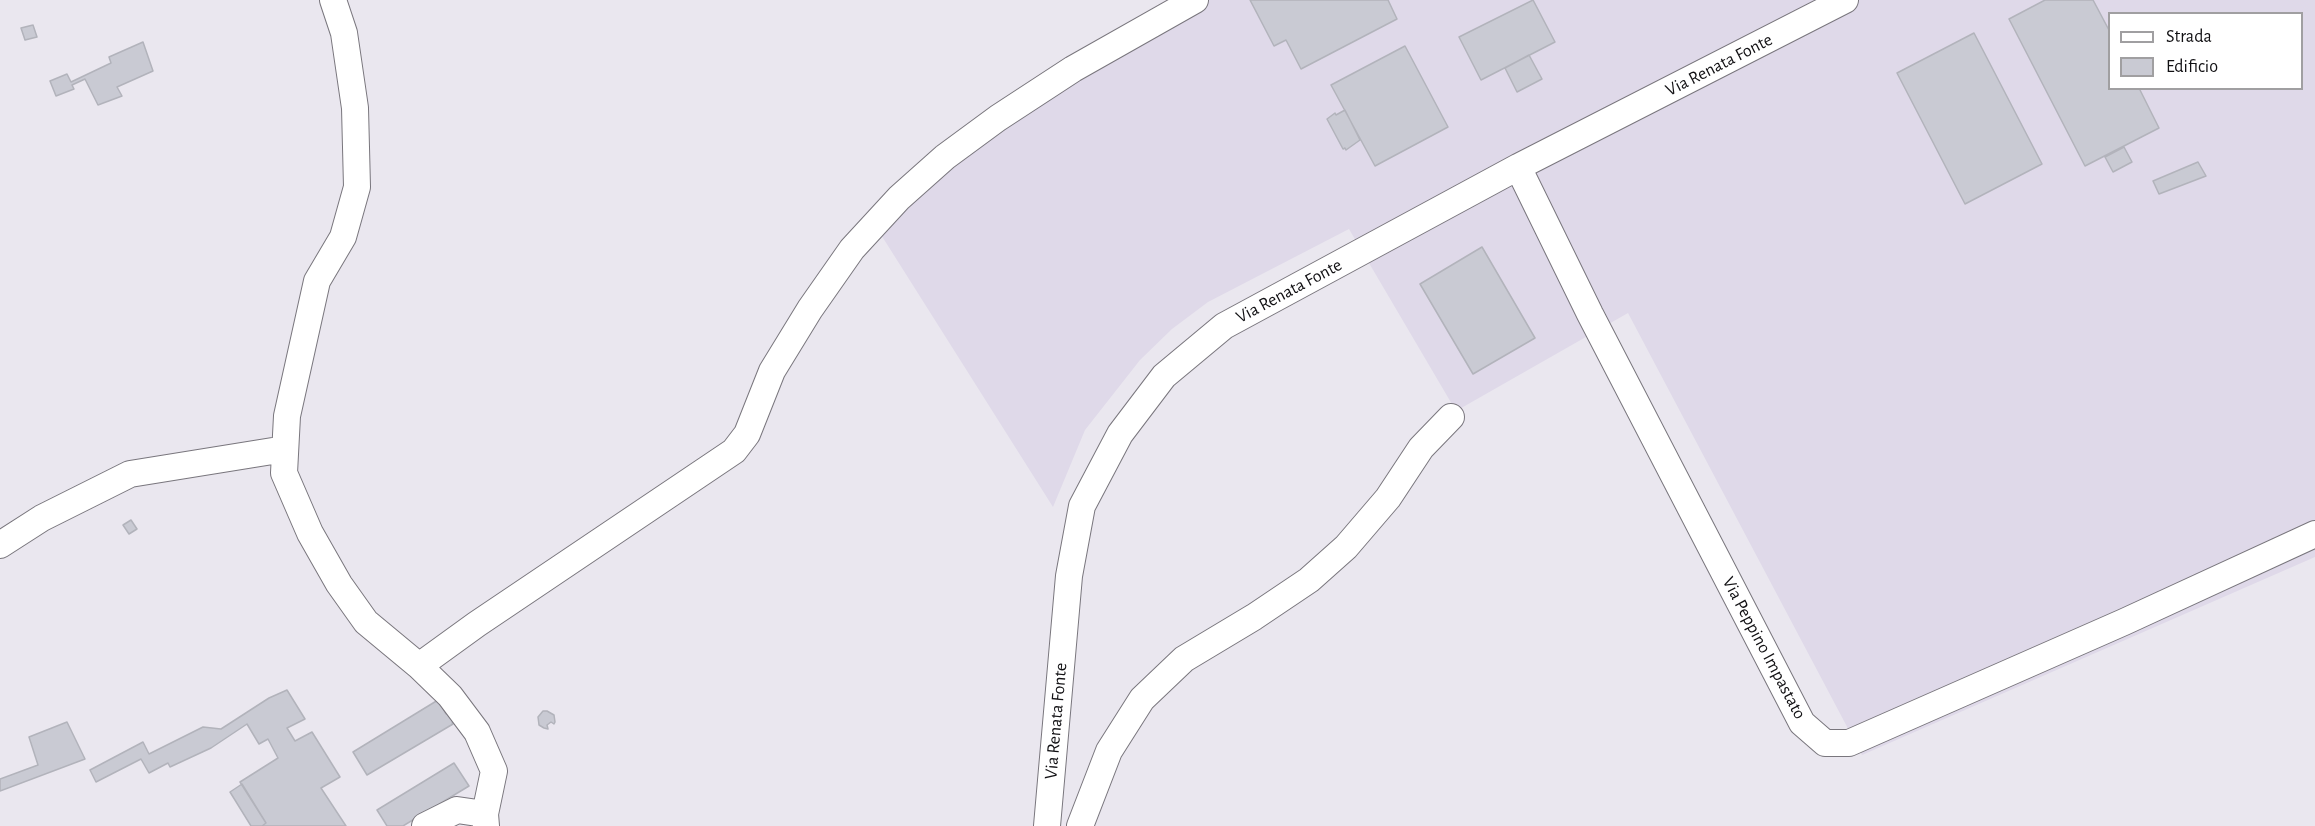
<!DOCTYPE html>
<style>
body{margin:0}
#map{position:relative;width:2315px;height:826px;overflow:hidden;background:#eae7ef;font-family:"Alegreya Sans",sans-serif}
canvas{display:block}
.legend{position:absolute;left:2108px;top:12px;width:195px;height:78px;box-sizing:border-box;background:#fff;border:2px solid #a09fa1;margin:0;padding:8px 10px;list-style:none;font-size:18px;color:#111013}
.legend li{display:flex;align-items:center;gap:12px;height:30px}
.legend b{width:30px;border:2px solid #a09fa1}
</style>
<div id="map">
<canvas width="2315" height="826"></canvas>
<ul class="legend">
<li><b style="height:8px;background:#fff"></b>Strada</li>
<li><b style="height:16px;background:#c9cad3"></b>Edificio</li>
</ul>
</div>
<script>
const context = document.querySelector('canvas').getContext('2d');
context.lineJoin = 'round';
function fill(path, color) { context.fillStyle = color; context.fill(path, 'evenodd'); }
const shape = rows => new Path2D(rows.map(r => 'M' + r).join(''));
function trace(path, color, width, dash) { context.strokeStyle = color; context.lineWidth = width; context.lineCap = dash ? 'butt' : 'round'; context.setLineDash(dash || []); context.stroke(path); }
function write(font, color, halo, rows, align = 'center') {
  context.font = font + ' "Alegreya Sans",sans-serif'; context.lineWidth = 4.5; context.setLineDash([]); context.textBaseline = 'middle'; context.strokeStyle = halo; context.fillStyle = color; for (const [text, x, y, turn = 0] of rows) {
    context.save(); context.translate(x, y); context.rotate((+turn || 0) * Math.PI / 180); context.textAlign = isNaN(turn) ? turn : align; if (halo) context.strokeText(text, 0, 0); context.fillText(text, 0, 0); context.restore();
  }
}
const built = shape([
 [1203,0,2315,0,2315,557,1862,755,1628,313,1456,411,1349,229,1208,302,1172,329,1140,360,1085,430,1053,507,878,230,1010,117],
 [2110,14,2302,14,2302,88,2110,88]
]);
const building = shape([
 [1250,0,1388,0,1397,19,1301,69,1286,40,1274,46,1250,0],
 [1533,0,1555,42,1481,80,1459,37,1533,0],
 [2045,0,2093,0,2110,32,2110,88,2139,88,2159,128,2085,166,2009,19,2045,0],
 [33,25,37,37,25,40,21,28,33,25],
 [1974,33,2042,164,1965,204,1897,73,1974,33],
 [143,42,153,71,117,87,122,96,98,105,85,79,72,85,74,89,56,96,50,81,67,74,71,82,111,63,109,57,143,42],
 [1405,46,1448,127,1375,166,1331,85,1405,46],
 [1529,55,1542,79,1517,92,1505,68,1529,55],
 [1345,110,1360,140,1346,150,1345,148,1343,149,1327,119,1335,113,1336,115,1345,110],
 [2124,147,2132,162,2113,172,2105,157,2124,147],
 [2198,162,2206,176,2159,194,2153,181,2198,162],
 [1482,247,1535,338,1473,374,1420,284,1482,247],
 [131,520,137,529,129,534,123,525,131,520],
 [287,690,305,719,287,728,295,741,312,732,340,777,321,788,346,826,262,826,266,823,240,782,278,758,268,739,259,744,247,724,211,748,170,767,168,763,149,773,141,759,96,782,90,770,143,742,149,754,203,727,221,729,269,698,287,690],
 [438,700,446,714,450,711,456,720,452,723,453,724,367,775,353,752,438,700],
 [547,711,554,715,555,722,554,724,551,722,547,725,548,729,544,728,539,725,538,717,543,711,547,711],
 [67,722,85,759,0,791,0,779,38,765,29,737,67,722],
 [454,763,469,786,403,826,387,826,377,810,454,763],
 [242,784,266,823,262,826,251,826,230,792,242,784]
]);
const minor = shape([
 [333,0,344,33,355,108,357,187,343,237,317,281,287,416,284,473,310,533,339,584,366,622,419,666,450,696,477,732,494,771,485,814,486,826],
 [1518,167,1590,314,1802,723,1825,743,1849,743,2124,622,2315,534],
 [0,545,42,518,130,474,285,449],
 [419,666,477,624,734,451,747,434,772,371,810,309,852,249,899,198,945,157,998,118,1073,69,1195,0],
 [425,826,457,810,485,814],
 [1047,826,1069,576,1082,506,1120,434,1164,376,1224,326,1518,167,1845,0],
 [1080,826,1109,751,1142,699,1184,659,1254,617,1309,580,1346,547,1388,498,1421,448,1451,417]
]);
const streetNames = [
 ["Via Renata Fonte",1719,65,-27],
 ["Via Renata Fonte",1289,291,-28],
 ["Via Peppino Impastato",1764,648,62],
 ["Via Renata Fonte",1056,721,-85]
];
fill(built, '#dfd9e9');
fill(building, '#c9cad3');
trace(building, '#b2b3bb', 1.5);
trace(minor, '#79767d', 28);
trace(minor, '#fff', 26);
write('18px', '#111013', '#fff', streetNames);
</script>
